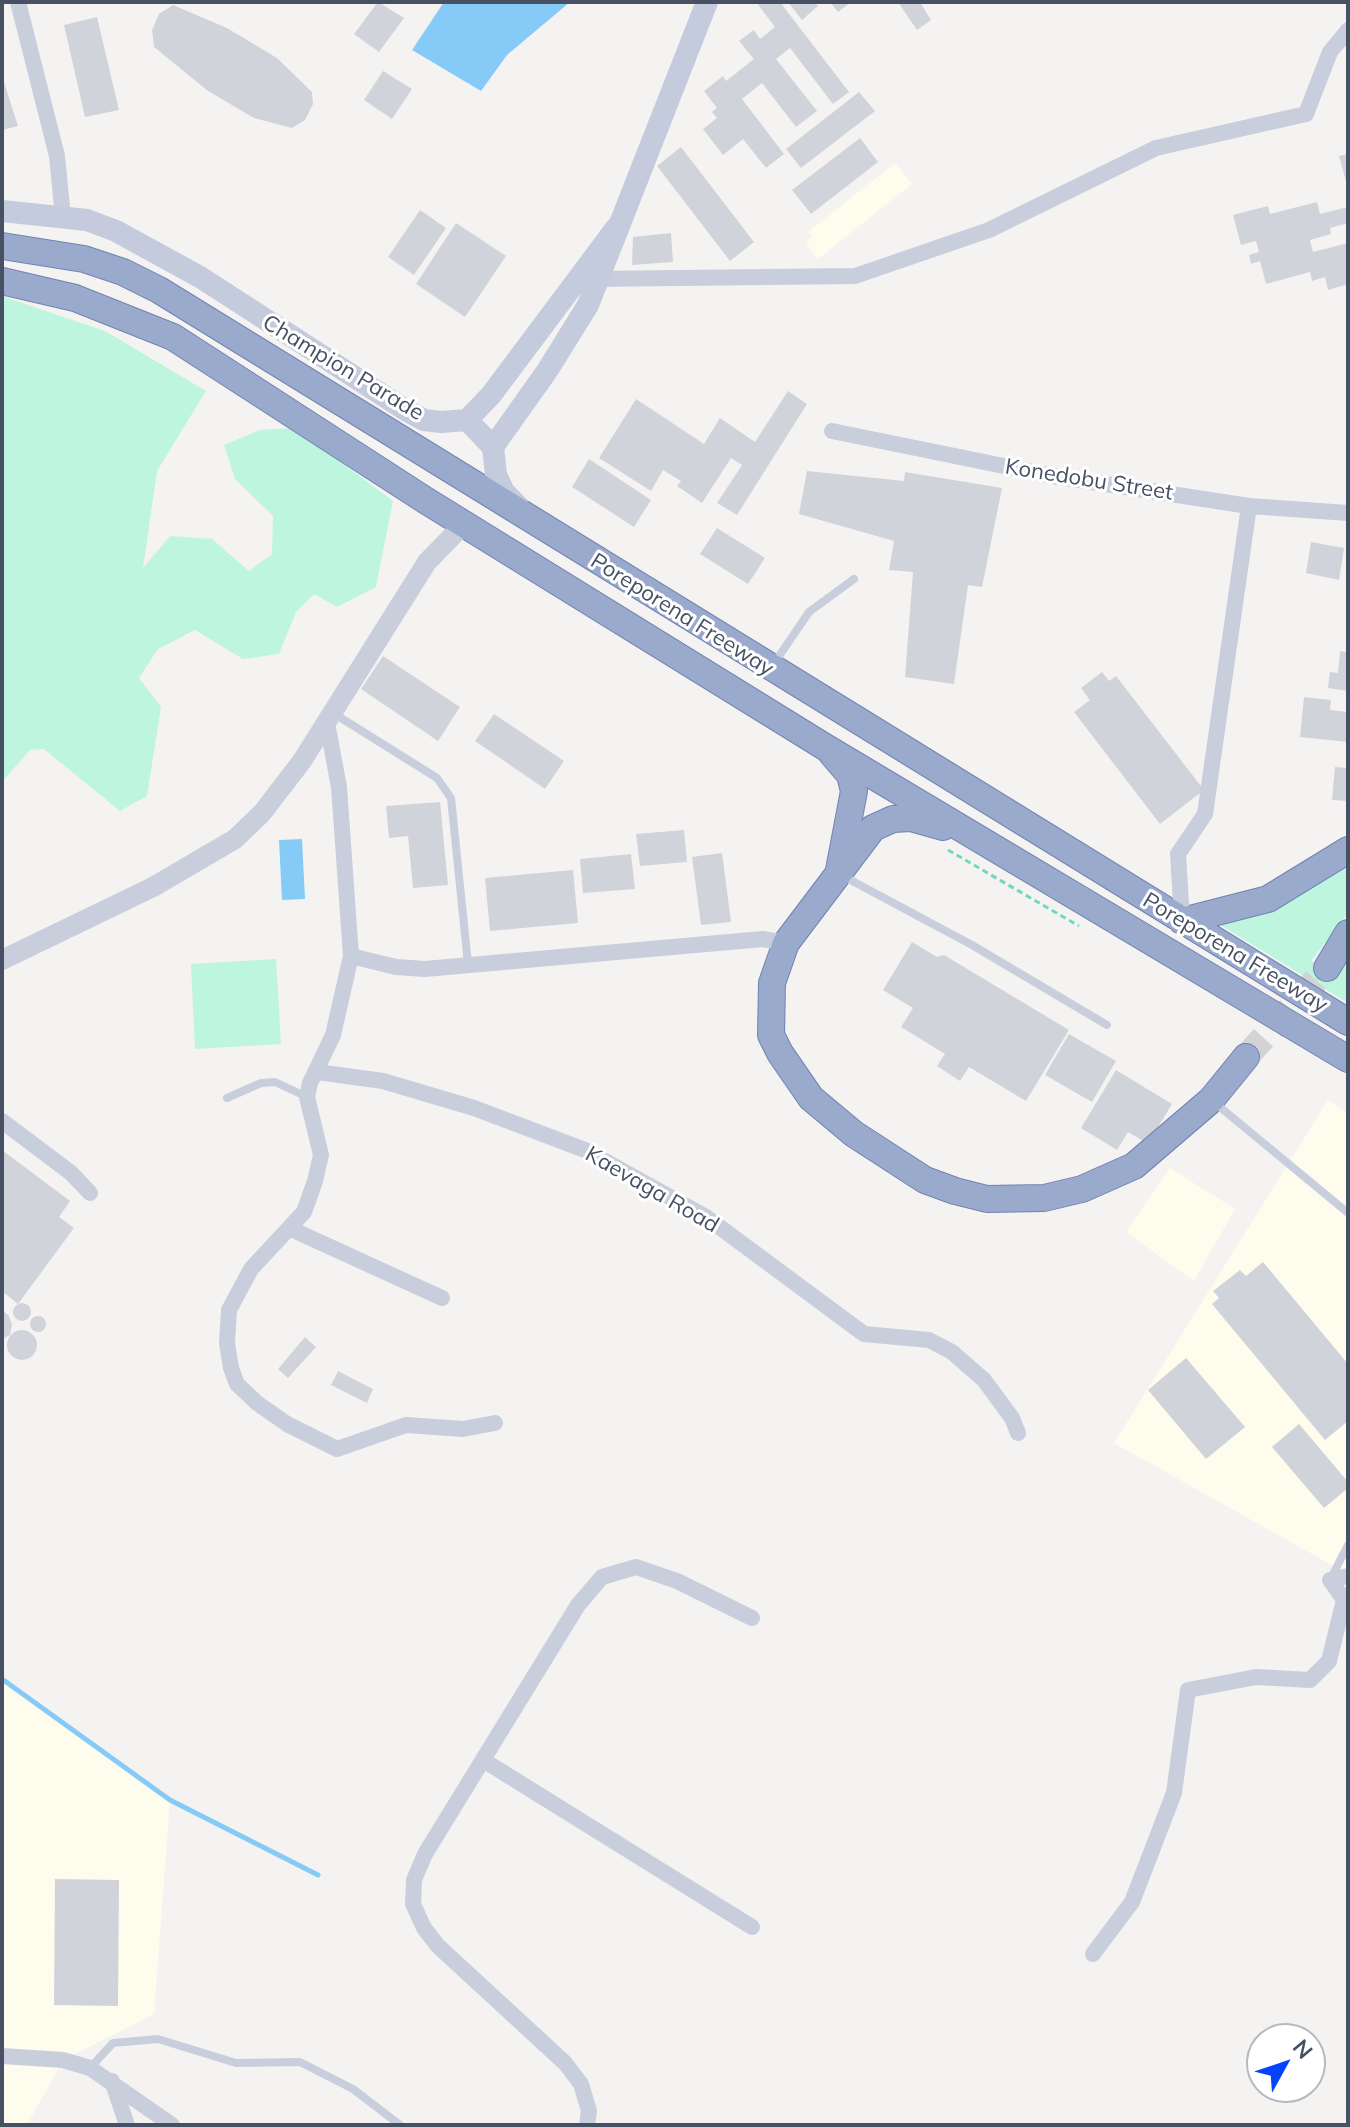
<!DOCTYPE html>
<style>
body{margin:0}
#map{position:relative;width:1350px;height:2127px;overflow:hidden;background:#f5f3f2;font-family:Mulish,sans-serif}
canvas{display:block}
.frame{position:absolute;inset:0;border:4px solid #475163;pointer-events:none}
.north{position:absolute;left:1246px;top:2023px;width:80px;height:80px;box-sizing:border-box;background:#fff;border:2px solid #b5b9c1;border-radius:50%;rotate:50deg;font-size:22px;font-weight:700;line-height:32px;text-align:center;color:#475163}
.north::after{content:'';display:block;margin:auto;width:28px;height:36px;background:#0544fc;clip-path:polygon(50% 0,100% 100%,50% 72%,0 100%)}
</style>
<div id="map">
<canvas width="1350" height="2127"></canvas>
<div class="frame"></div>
<div class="north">N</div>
</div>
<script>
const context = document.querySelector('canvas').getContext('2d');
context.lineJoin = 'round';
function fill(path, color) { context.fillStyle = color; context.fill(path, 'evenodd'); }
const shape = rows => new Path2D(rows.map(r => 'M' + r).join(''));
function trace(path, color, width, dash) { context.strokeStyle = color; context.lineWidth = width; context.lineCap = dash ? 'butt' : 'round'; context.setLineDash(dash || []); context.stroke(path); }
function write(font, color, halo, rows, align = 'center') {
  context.font = font + ' Mulish,sans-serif'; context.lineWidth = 6; context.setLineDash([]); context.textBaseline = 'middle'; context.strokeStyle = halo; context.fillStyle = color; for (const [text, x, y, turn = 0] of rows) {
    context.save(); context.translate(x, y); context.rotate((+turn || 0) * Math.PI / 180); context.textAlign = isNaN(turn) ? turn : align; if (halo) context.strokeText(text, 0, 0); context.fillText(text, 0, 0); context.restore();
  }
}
const commercial = shape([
 [895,163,912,184,818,259,806,243,812,237,808,232],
 [1328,1100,1348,1113,1348,1570,1337,1568,1114,1443],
 [1170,1168,1235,1209,1194,1281,1126,1232],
 [2,1679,170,1800,154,2014,63,2060,27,2125,2,2125]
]);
const green = shape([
 [2,296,105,331,206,391,157,471,143,568,170,536,212,539,249,571,272,554,273,516,235,479,224,445,260,430,295,428,393,501,376,587,337,607,314,594,296,612,279,654,243,659,195,630,158,649,139,678,161,707,147,796,120,811,44,749,30,750,2,782],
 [1348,858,1348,913,1311,961,1335,975,1348,959,1348,1003,1217,923],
 [276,959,281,1044,195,1049,191,964]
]);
const water = shape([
 [444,2,570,2,507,55,481,91,412,50],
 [302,839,305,899,282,900,279,840]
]);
const stream = shape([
 [2,1679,170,1800,318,1875]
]);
const building = shape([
 [378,2,404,18,379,52,354,34],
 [756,2,780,2,849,92,833,104,790,48,776,59,817,111,796,127,762,83,742,99,784,154,766,168,743,139,723,155,703,129,717,118,712,112,717,108,704,91,723,76,726,81,754,59,739,41,754,30,760,39,775,27],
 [788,2,815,2,818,6,802,20],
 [830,2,851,2,838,12],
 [898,2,920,2,931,20,917,30],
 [173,5,227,28,277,58,312,92,313,104,305,120,292,128,254,118,208,91,154,47,152,30,159,14],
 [97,17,119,110,85,117,64,25],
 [383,71,412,89,392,119,364,100],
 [2,76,18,126,2,130],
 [859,92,875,111,801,168,786,149],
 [860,138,878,162,811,214,792,190],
 [681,147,754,242,730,261,657,166],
 [1348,154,1348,185,1347,185,1339,156],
 [1317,202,1320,214,1348,207,1348,223,1330,228,1331,234,1310,240,1313,252,1348,243,1348,284,1328,290,1325,277,1312,281,1310,272,1266,284,1260,261,1251,264,1249,255,1259,252,1256,241,1241,245,1233,215,1268,206,1270,214],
 [420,210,446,228,414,275,388,257],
 [456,223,506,256,465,317,416,284],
 [671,233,673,262,632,265,633,237],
 [788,391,807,404,737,515,717,503,742,465,731,458,702,503,677,486,681,481,663,470,651,491,599,458,636,399,704,444,720,418,755,442],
 [589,459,651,500,634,527,572,487],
 [807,471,904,481,905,472,1002,488,982,587,968,585,954,684,905,677,913,572,889,570,894,541,799,514],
 [717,528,765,558,748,584,700,554],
 [1311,542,1344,548,1339,580,1306,573],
 [1340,651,1348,652,1348,691,1328,688,1330,672,1338,673],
 [383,656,460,707,438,741,361,689],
 [1102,672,1109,681,1116,676,1204,790,1160,824,1074,712,1090,700,1081,688],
 [1304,697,1331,700,1330,710,1348,712,1348,742,1300,737],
 [494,714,564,761,545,789,475,741],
 [1335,767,1348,768,1348,801,1332,800],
 [440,802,448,885,413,888,408,836,389,838,386,806],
 [684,830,687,862,640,866,636,834],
 [722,853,731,922,701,925,692,857],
 [631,854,635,889,583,893,580,859],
 [573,870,578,923,490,931,485,878],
 [912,942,937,957,944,955,1069,1030,1026,1101,969,1067,960,1081,937,1066,945,1054,901,1027,913,1008,883,990],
 [1069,1034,1116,1061,1092,1102,1045,1075],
 [1116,1070,1172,1104,1148,1144,1128,1132,1117,1150,1081,1128],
 [2,1150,70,1201,59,1217,74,1228,18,1304,2,1291],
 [1263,1262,1348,1364,1348,1421,1325,1440,1212,1304,1219,1298,1213,1291,1240,1270,1246,1276],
 '13 1312a9 9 0 1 1 18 0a9 9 0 1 1-18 0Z',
 [2,1310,9,1316,12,1325,10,1335,2,1339],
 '30 1324a8 8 0 1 1 16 0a8 8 0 1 1-16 0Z',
 '7 1345a15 15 0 1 1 30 0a15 15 0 1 1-30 0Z',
 [305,1337,316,1347,288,1378,278,1369],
 [1186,1358,1245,1427,1206,1459,1148,1390],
 [338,1371,373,1389,367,1403,331,1385],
 [1299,1424,1348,1482,1348,1488,1324,1508,1272,1447],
 [55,1879,119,1880,118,2006,54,2005]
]);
const trunkTunnel = shape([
 [1246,1057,1327,968]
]);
const path = shape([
 [948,850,1079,926]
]);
const service = shape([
 [773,665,809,612,854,579],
 [333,713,437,778,451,798,468,964],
 [843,876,972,945,1107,1025],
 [227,1098,261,1083,275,1082,307,1097],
 [1215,1103,1348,1213],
 [1330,1580,1348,1545],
 [90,2068,113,2043,158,2039,236,2063,300,2062,353,2089,400,2125]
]);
const minor = shape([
 [18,2,57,156,63,217],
 [590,279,855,276,989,230,1156,148,1306,114,1330,52,1348,30],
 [832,431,1053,476,1249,506,1348,513],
 [327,723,339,787,351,956,333,1035,310,1083,307,1097,321,1155,315,1181,304,1212,251,1269,229,1310,227,1343,231,1368,237,1384,257,1403,287,1424,337,1449,406,1425,463,1429,495,1423],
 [1182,921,1178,854,1205,814,1249,506],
 [351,956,396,967,425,969,763,939,786,943],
 [317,1072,383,1081,474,1108,585,1150,706,1217,864,1334,929,1340,952,1352,984,1380,1012,1418,1018,1433],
 [2,1121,71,1173,90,1193],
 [291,1229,442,1298],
 [483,1760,752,1927],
 [1093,1954,1132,1902,1174,1793,1188,1690,1256,1677,1310,1680,1329,1661,1344,1600,1330,1580,1348,1576],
 [2,2056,63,2060,90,2068,172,2125],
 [112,2081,127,2125],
 [587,2125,589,2111,581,2084,565,2063,438,1946,424,1928,413,1904,414,1880,425,1854,578,1605,602,1577,636,1567,677,1581,752,1618]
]);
const tertiary = shape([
 [2,960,153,887,235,839,262,813,302,761,427,562,465,523]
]);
const secondary = shape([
 [2,211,87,220,116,231,200,277,404,409,424,420,441,422,467,420,491,395,616,228],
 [467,420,493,447,496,475,504,492,518,506],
 [493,447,547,371,588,305,707,2]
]);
const trunk = shape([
 [2,246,84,259,123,272,159,290,1348,1022],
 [2,281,75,298,173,337,425,500,825,747,1348,1059],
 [832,754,850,775,854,791,839,870],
 [943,827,911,818,893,819,873,828,786,943,772,983,771,1035,780,1053,811,1098,854,1134,925,1180,955,1191,987,1199,1044,1198,1082,1189,1134,1166,1211,1100,1246,1057],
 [1182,921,1268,899,1348,850],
 [1327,968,1348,933]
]);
const streetNames = [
 ["Champion Parade",343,368,31],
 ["Konedobu Street",1089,480,9],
 ["Poreporena Freeway",682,615,32],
 ["Poreporena Freeway",1235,953,31],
 ["Kaevaga Road",652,1190,30]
];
fill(commercial, '#fefced');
fill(green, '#bef5de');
fill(water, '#86cbf7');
trace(stream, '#86cbf7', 5);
fill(building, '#d1d3da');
trace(trunkTunnel, '#d2d3d5', 26, [26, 13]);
trace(trunk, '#7083b2', 28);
trace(path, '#71d8b8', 3, [6, 4]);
trace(service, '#c8cedb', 8);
trace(minor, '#c8cedb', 16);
trace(tertiary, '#c8cedb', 20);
trace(secondary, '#c3cbdd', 22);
trace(trunk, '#9aaacd', 26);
write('22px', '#475163', '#fff', streetNames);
</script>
